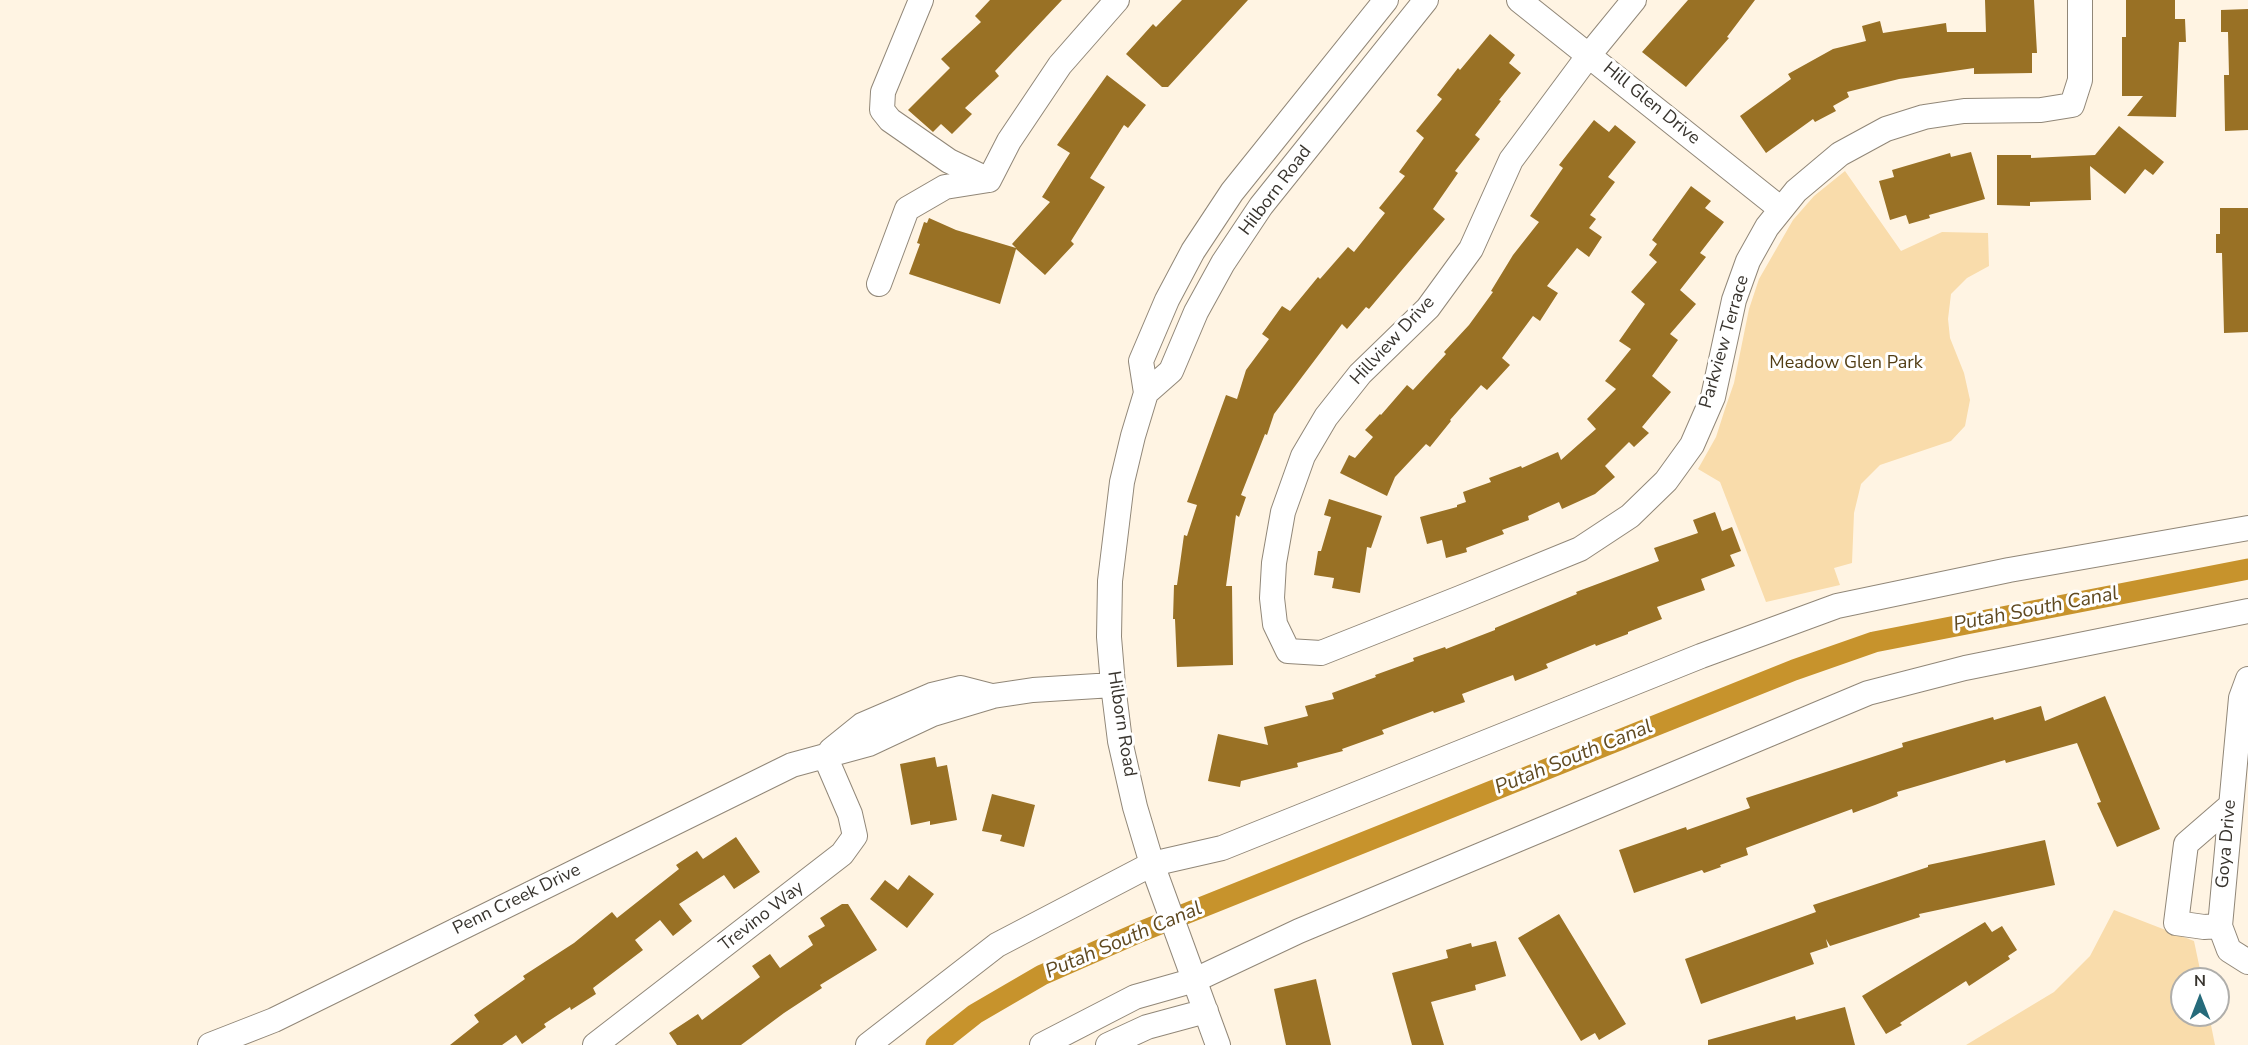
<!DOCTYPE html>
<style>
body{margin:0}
#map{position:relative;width:2248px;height:1045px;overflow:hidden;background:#fff4e3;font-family:"Nunito Sans",sans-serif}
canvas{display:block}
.north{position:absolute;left:2170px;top:967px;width:60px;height:60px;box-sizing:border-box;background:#fff;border:2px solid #afaeab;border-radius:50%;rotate:0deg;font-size:16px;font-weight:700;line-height:24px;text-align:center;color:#38342e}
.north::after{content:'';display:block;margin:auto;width:21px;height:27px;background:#266b7b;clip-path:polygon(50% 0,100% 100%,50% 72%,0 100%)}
</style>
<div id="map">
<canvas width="2248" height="1045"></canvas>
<div class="north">N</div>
</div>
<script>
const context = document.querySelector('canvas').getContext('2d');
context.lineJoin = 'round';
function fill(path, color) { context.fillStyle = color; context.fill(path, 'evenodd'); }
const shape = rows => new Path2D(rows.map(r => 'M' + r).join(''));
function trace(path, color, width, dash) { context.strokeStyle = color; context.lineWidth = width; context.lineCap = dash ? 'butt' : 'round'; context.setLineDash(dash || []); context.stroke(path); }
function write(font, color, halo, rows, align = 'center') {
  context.font = font + ' "Nunito Sans",sans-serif'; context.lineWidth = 6; context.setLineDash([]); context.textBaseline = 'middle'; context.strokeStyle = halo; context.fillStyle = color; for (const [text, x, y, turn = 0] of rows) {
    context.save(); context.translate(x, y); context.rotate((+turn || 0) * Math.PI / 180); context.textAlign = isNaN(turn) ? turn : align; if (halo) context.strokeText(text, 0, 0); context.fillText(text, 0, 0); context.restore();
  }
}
const green = shape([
 [1845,171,1901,251,1942,232,1988,233,1989,266,1967,278,1951,294,1948,319,1950,338,1964,373,1970,400,1965,426,1951,441,1880,465,1861,484,1854,513,1852,563,1834,568,1840,585,1766,602,1720,482,1698,469,1716,437,1725,409,1734,383,1749,309,1759,279,1793,220,1814,196],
 [2114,910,2194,941,2202,979,2182,979,2182,1015,2209,1015,2215,1045,1966,1045,2054,992,2090,956]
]);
const canal = shape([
 [936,1045,975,1014,1042,975,1140,932,1794,670,1874,642,2248,569]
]);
const building = shape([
 [990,0,1062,0,995,71,999,76,965,108,972,114,952,134,941,124,933,132,908,110,950,68,941,59,981,22,975,16],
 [1182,0,1248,0,1168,87,1162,87,1126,54,1153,24,1156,27],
 [1688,0,1755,0,1727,37,1729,38,1686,87,1642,52],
 [1985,0,2034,0,2037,53,2032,53,2032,73,1974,74,1974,68,1899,79,1847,92,1849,97,1833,106,1836,111,1815,122,1813,119,1766,153,1740,116,1791,79,1788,74,1833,49,1866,41,1862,26,1880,21,1883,33,1946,23,1947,32,1986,32],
 [2126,0,2175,0,2175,19,2185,19,2186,42,2179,42,2176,117,2127,116,2143,96,2122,96,2122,37,2126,37],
 [2248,9,2248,130,2225,131,2224,75,2229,75,2228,32,2221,32,2221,10],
 [1490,34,1515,55,1509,63,1521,73,1499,100,1501,101,1475,135,1480,139,1455,171,1458,173,1433,209,1445,219,1369,309,1366,307,1347,329,1342,324,1274,414,1267,435,1265,434,1241,495,1246,497,1239,517,1236,515,1226,586,1232,586,1233,665,1177,667,1175,619,1173,619,1174,585,1177,585,1184,535,1187,536,1197,505,1187,502,1226,395,1237,399,1246,370,1269,339,1262,334,1282,306,1290,311,1318,277,1320,279,1348,247,1354,252,1385,213,1379,208,1405,176,1399,172,1424,138,1416,131,1442,99,1437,95,1458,68,1460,70],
 [1107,75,1146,105,1128,128,1124,125,1090,178,1105,187,1071,241,1074,244,1045,275,1016,249,1000,304,909,274,920,244,917,243,924,222,927,223,929,218,956,230,1016,248,1012,244,1050,202,1042,197,1070,153,1057,145],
 [1594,120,1609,132,1615,125,1636,142,1608,177,1615,182,1590,215,1596,219,1589,228,1602,237,1589,257,1577,248,1547,286,1558,293,1540,321,1533,316,1502,358,1510,365,1487,390,1481,385,1450,420,1451,421,1430,447,1426,444,1395,477,1387,496,1340,473,1349,455,1355,458,1373,437,1365,430,1380,414,1381,415,1407,385,1413,390,1446,354,1444,352,1469,325,1493,292,1491,291,1513,255,1539,222,1530,216,1563,168,1559,165],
 [2119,126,2164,162,2153,175,2145,169,2125,194,2090,166,2091,200,2030,202,2030,206,1997,205,1997,155,2031,155,2031,158,2095,155],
 [1971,152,1985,199,1929,215,1930,218,1909,224,1906,215,1890,220,1879,181,1894,177,1892,170,1950,153,1951,157],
 [1691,186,1711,201,1705,208,1724,222,1700,253,1706,257,1680,290,1696,304,1670,334,1678,340,1652,376,1671,392,1642,427,1649,433,1634,447,1629,442,1605,466,1615,477,1595,494,1562,509,1559,502,1528,516,1529,520,1502,530,1504,534,1466,548,1467,552,1446,558,1442,540,1427,544,1420,517,1457,507,1457,505,1466,502,1463,492,1491,482,1489,478,1521,466,1522,468,1558,452,1561,460,1596,429,1587,419,1616,389,1605,381,1631,349,1619,341,1645,304,1631,292,1657,262,1649,255,1657,244,1652,240],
 [2220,208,2248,208,2248,332,2224,333,2222,253,2216,253,2216,234,2220,234],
 [1329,499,1382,516,1371,548,1367,547,1360,593,1332,588,1334,578,1314,575,1318,551,1321,551,1331,517,1324,515],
 [1715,512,1722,531,1732,527,1741,551,1730,555,1735,566,1701,579,1705,590,1657,607,1662,619,1628,632,1628,634,1596,646,1595,644,1546,664,1548,668,1515,681,1513,675,1462,694,1465,702,1434,713,1433,711,1382,730,1384,734,1342,749,1343,751,1297,763,1298,767,1241,781,1240,787,1208,781,1218,734,1268,745,1264,727,1308,716,1305,706,1334,699,1332,693,1376,677,1375,675,1414,661,1413,658,1445,647,1446,649,1495,630,1495,628,1577,594,1576,592,1659,561,1654,548,1698,533,1693,520],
 [2105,696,2160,829,2117,847,2097,803,2101,802,2077,743,2006,763,2005,760,1897,792,1898,796,1875,805,1853,813,1852,809,1746,848,1748,855,1720,865,1721,867,1704,873,1702,870,1634,893,1619,850,1686,827,1687,830,1750,808,1746,798,1903,747,1902,743,1993,717,1994,720,2041,706,2045,721],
 [935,757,937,767,947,765,957,820,930,825,930,821,911,825,900,764],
 [992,794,1035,805,1024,847,1000,841,1002,835,982,831],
 [736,837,760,872,734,889,724,875,679,904,692,921,673,936,660,920,635,940,643,950,593,988,596,994,571,1010,570,1007,544,1024,546,1027,522,1044,516,1035,502,1045,450,1045,479,1022,474,1015,525,979,523,976,574,943,612,912,617,918,679,869,676,865,697,851,703,859],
 [2045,840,2055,885,1919,914,1920,917,1830,946,1826,939,1828,947,1810,953,1814,964,1701,1004,1685,959,1816,912,1813,905,1928,867,1928,865],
 [909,875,934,894,907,928,870,899,885,880,898,890],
 [842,904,848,904,877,950,820,985,822,988,784,1013,741,1045,677,1045,669,1033,698,1014,702,1020,760,977,752,966,770,954,780,968,813,945,808,936,825,926,820,918],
 [1559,914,1626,1024,1599,1040,1595,1033,1581,1041,1518,938],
 [1985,922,1992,932,2002,926,2017,950,2008,956,2010,959,1969,986,1966,981,1900,1023,1902,1025,1886,1034,1862,996],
 [1496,941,1506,976,1475,985,1476,990,1431,1002,1444,1045,1412,1045,1392,973,1448,958,1446,950,1471,943,1472,947],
 [1316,979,1331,1045,1286,1045,1274,989],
 [1845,1007,1855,1045,1708,1045,1708,1040,1795,1016,1796,1020]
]);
const minor = shape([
 [1519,0,1781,209],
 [1634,0,1589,55,1511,160,1471,249,1428,308,1360,374,1326,417,1303,456,1283,512,1274,563,1272,598,1275,624,1288,651,1321,653,1460,598,1580,549,1630,516,1666,481,1692,445,1713,397,1734,300,1748,261,1767,227,1796,191,1840,154,1886,129,1924,117,1964,111,2041,110,2072,105,2080,80,2080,0],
 [989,180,1009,141,1060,65,1117,0],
 [879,284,907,209,945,187,989,180,949,161,890,120,882,110,883,92,921,0],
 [1146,393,1171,371,1196,312,1223,263,1261,206,1426,0],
 [2248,679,2241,698,2220,926,2229,950,2248,962],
 [831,750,862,725,932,695,961,688,992,696],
 [2220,926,2204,927,2176,923,2186,844,2231,805],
 [210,1045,274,1020,792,765,869,744,933,714,993,696,1033,690,1113,685],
 [595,1045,842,854,855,836,850,814,825,756],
 [868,1045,997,945,1152,864,1222,848,1701,656,1837,606,2009,570,2248,528],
 [1042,1045,1135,997,1195,980,1299,931,1868,693,1965,668,2248,611],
 [1108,1045,1147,1027,1206,1011],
 [1218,1045,1152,864,1135,807,1120,741,1113,685,1109,637,1110,581,1122,482,1133,436,1146,393,1141,361,1167,300,1193,251,1232,192,1386,0]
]);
const streetNames = [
 ["Hill Glen Drive",1651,104,39],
 ["Hilborn Road",1276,191,-53],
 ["Hillview Drive",1393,341,-47],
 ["Parkview Terrace",1725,342,-74],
 ["Hilborn Road",1121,724,81],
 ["Goya Drive",2227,844,-85],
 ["Penn Creek Drive",517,900,-26],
 ["Trevino Way",762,917,-38]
];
const parkNames = [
 ["Meadow Glen Park",1846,364]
];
const waterNames = [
 ["Putah South Canal",2036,610,-11],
 ["Putah South Canal",1574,758,-22],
 ["Putah South Canal",1124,941,-23]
];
fill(green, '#f9dcab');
trace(canal, '#c7932c', 21);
fill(building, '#997125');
trace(minor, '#918778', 26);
trace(minor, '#fff', 24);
write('18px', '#38342e', '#fff', streetNames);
write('18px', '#523d14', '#fff', parkNames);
write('italic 20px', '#5f4921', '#fff', waterNames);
</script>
